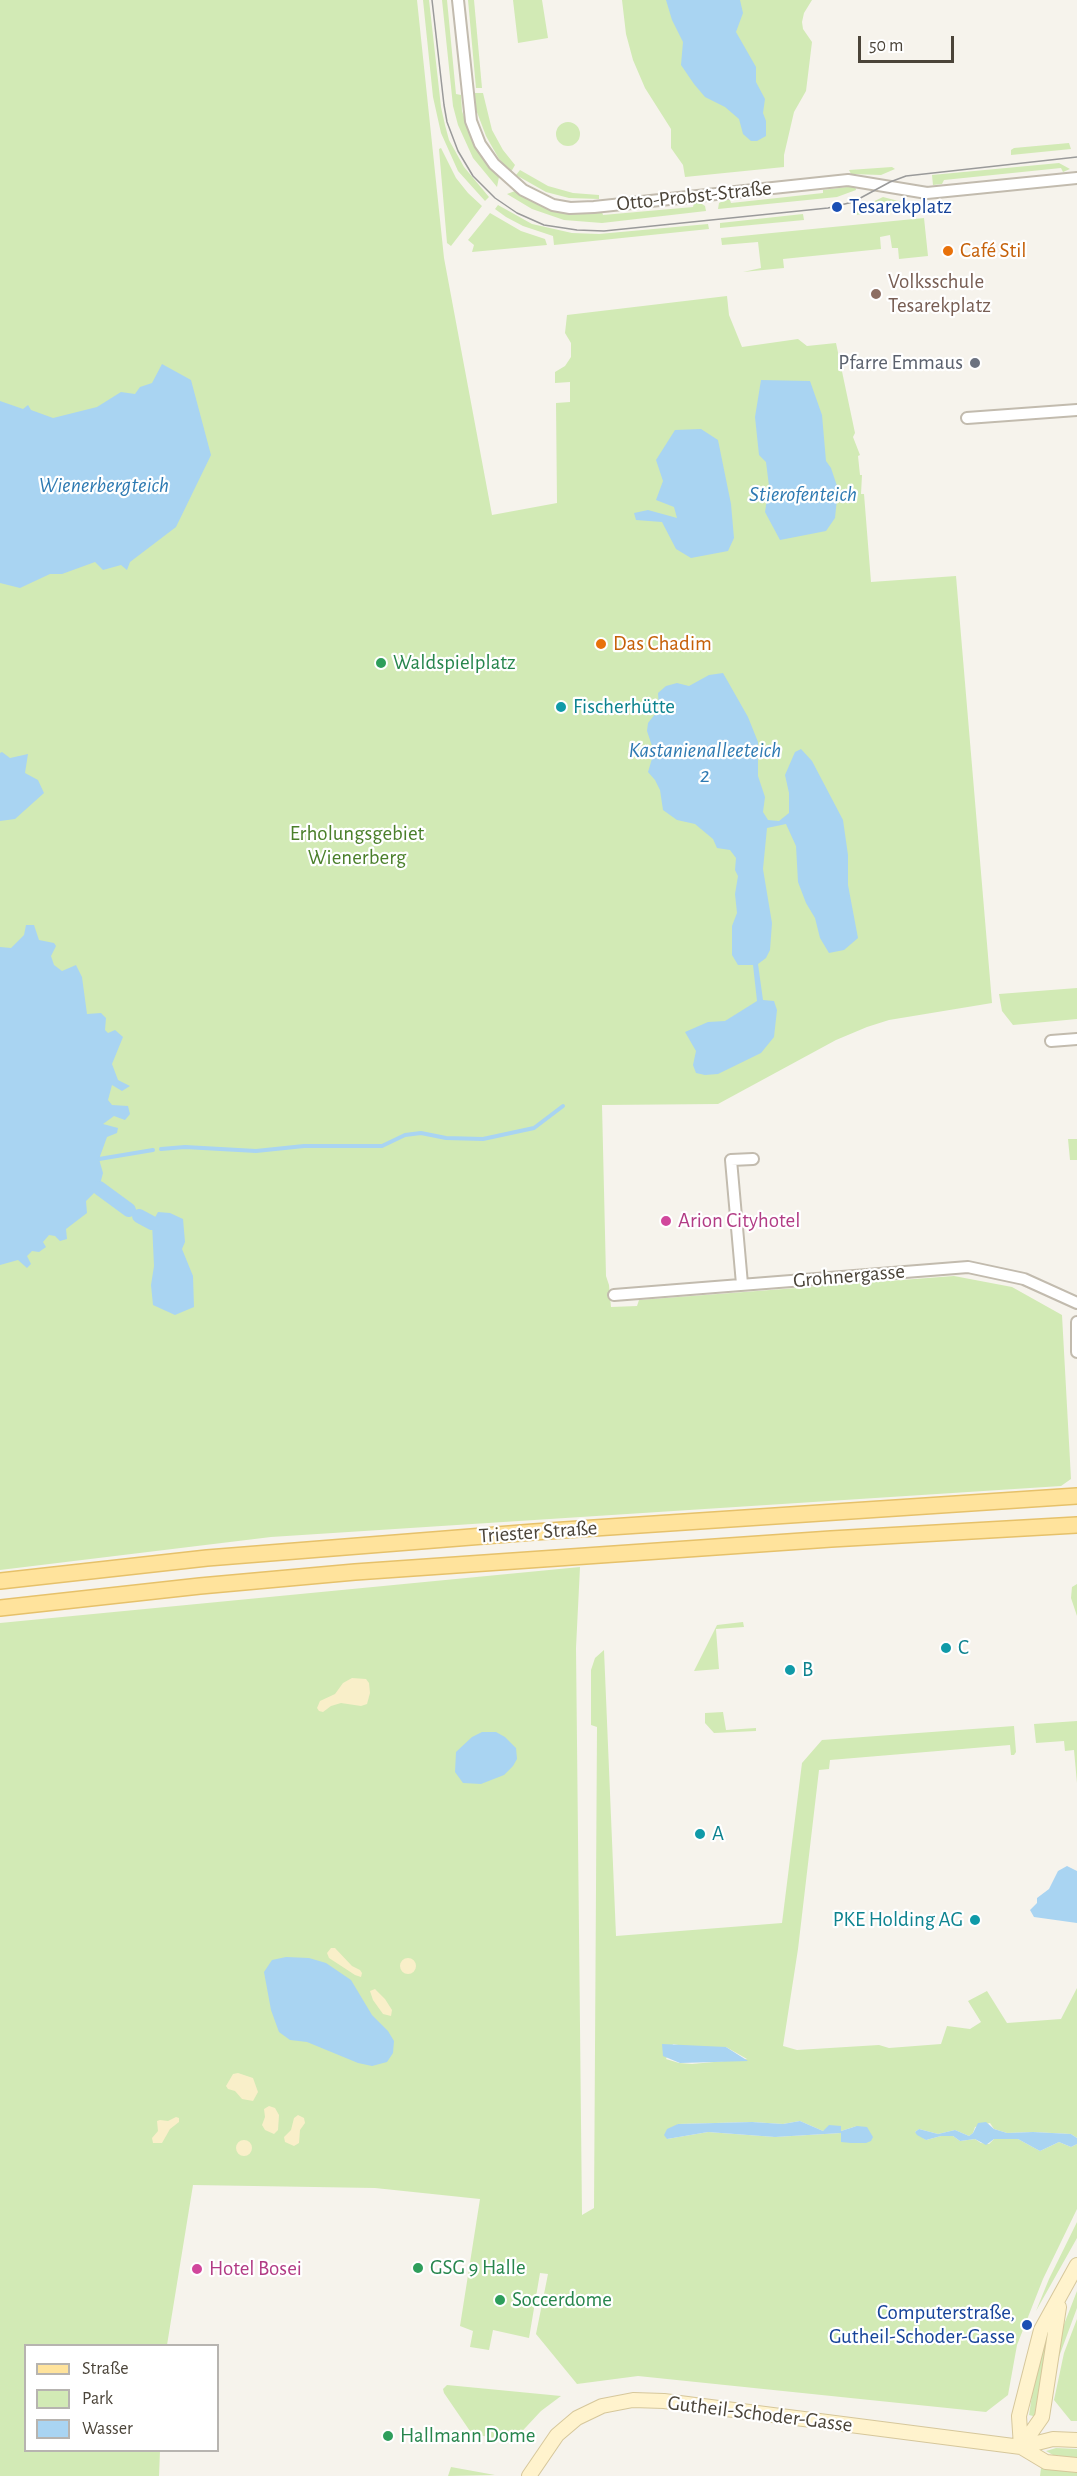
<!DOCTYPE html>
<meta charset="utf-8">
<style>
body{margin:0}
#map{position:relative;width:1077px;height:2476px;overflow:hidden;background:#f6f3ec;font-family:"Alegreya Sans",sans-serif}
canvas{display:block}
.legend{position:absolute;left:24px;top:2344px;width:195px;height:108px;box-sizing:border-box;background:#fff;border:2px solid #b7b4b0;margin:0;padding:8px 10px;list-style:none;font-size:18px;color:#4b4439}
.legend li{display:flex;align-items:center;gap:12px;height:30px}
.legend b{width:30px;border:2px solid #b7b4b0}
.scale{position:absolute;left:858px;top:36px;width:96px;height:27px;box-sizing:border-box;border:3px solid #4b4439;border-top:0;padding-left:8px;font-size:18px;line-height:21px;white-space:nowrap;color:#4b4439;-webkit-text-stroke:4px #fff;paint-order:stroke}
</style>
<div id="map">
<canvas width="1077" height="2476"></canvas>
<ul class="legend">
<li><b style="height:8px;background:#ffe39c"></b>Straße</li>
<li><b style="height:16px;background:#d2eab5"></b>Park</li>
<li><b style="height:16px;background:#a9d4f2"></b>Wasser</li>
</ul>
<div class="scale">50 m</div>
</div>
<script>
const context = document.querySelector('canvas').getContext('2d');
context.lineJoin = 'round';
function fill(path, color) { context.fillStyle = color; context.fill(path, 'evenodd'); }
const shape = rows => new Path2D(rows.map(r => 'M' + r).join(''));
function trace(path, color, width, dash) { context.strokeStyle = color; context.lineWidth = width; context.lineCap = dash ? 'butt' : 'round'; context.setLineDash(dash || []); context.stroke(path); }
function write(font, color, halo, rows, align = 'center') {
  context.font = font + ' "Alegreya Sans",sans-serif'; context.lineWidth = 4.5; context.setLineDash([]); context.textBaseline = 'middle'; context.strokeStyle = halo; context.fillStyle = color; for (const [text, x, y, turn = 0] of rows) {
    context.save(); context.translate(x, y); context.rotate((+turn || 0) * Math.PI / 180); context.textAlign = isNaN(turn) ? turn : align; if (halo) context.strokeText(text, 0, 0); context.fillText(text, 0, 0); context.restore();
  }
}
const green = shape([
 [0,0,417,0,444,258,492,515,557,503,556,403,570,402,570,382,555,383,555,372,565,366,571,357,571,343,565,333,567,315,727,296,729,315,742,347,798,339,807,346,836,343,855,433,853,437,860,455,858,456,860,475,862,475,861,494,864,494,871,582,956,576,992,1003,889,1020,867,1027,836,1040,718,1104,602,1105,606,1276,609,1285,611,1307,637,1306,639,1300,954,1276,1012,1287,1062,1315,1071,1479,1061,1486,271,1537,0,1570],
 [423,0,429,0,441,107,445,125,449,140,464,167,489,197,485,201,458,171,441,133,433,97],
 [442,0,447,0,456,94,461,95,462,111,473,143,499,177,497,187,473,158,458,125,453,106],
 [468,0,474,0,482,88,476,88],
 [513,0,542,0,548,38,518,43],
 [622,0,812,0,804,13,802,22,803,29,812,42,806,91,794,112,784,155,784,167,685,177,683,165,671,148,671,129,645,88,633,60,626,34],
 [474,93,483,93,492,130,503,150,515,165,511,172,499,159,486,136,475,107],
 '556 134a12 12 0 1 1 24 0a12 12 0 1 1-24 0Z',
 [1069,143,1071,149,1011,155,1011,150,1014,148],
 [441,148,456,178,468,193,482,206,451,246,447,243,439,149],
 [1059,163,1070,169,1063,172,1061,168,944,180,942,184,933,185,932,175],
 [892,167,895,169,881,175,851,174,849,170],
 [520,170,548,186,573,193,599,195,599,199,569,198,546,192,516,175],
 [855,186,856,190,837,197,718,209,719,203,725,200,730,200,731,203,823,193,823,190],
 [515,191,540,205,560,212,578,214,602,212,603,215,693,207,694,203,699,202,705,206,706,211,602,223,564,220,532,209,507,194],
 [883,197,910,204,922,203,919,209,854,215,854,211],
 [498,205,532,224,572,233,599,234,708,224,709,229,554,245,553,236,523,226,506,217,495,209],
 [490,213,521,231,545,239,547,245,472,252,474,245,468,240],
 [803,214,804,220,720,228,720,223],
 [924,218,928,256,899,259,898,248,892,248,890,235,880,237,881,249,783,259,784,268,743,272,761,268,758,242,722,245,721,238],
 [1077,988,1077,1019,1013,1025,1002,1011,999,994],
 [1068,1139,1077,1139,1077,1160,1070,1160],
 [580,1567,576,1648,582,2215,594,2208,597,1727,591,1725,591,1670,595,1658,604,1650,616,1936,782,1923,802,1763,822,1740,1014,1726,1016,1752,1014,1755,1011,1755,1010,1745,830,1760,829,1769,819,1770,798,1949,783,2046,797,2050,879,2045,889,2048,941,2044,947,2026,970,2029,981,2022,968,2001,987,1991,1007,2023,1061,2019,1077,1988,1077,2138,1071,2134,1033,2132,1007,2133,994,2129,990,2123,975,2127,973,2133,969,2136,955,2130,938,2134,919,2129,915,2132,926,2140,941,2136,953,2136,960,2141,975,2139,981,2143,989,2144,994,2139,1018,2139,1040,2151,1059,2142,1071,2147,1077,2144,1077,2209,1043,2279,1017,2345,1008,2395,986,2412,638,2376,577,2384,536,2334,548,2274,540,2273,529,2338,493,2330,489,2350,470,2347,473,2331,460,2326,480,2199,375,2188,193,2185,167,2345,26,2346,26,2450,160,2451,159,2476,0,2476,0,1623],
 [673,2044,688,2047,726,2047,747,2059,692,2064,679,2063,666,2059],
 [800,2121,823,2131,827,2129,841,2131,857,2126,841,2133,775,2137,708,2132,667,2139,678,2124,752,2122,783,2124],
 [1077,1584,1077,1616,1071,1598,1072,1587],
 [743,1622,744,1627,716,1629,719,1669,694,1671,717,1625],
 [723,1712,726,1730,756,1728,756,1731,714,1733,705,1723,705,1713],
 [1077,1721,1077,1783,1074,1750,1065,1751,1064,1741,1036,1743,1034,1724],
 [1077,2222,1077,2238,1036,2311,1049,2279],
 [1077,2291,1077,2308,1056,2365,1056,2353,1063,2327],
 [1077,2319,1077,2421,1071,2421,1054,2400,1064,2353],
 [1048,2336,1037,2417,1029,2415,1035,2376],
 [447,2385,561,2396,541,2411,513,2441,472,2434,444,2393,443,2389],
 [1056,2448,1077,2449,1077,2458,1053,2455,1046,2451],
 [451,2467,495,2475,448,2476],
 [1041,2468,1077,2471,1077,2476,1040,2476]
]);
const sand = shape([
 [352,1678,366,1679,369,1683,370,1693,367,1704,361,1706,341,1703,331,1706,323,1712,319,1711,317,1708,320,1701,335,1694,343,1683],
 [331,1948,335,1948,352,1966,360,1970,362,1973,361,1977,355,1975,329,1958,327,1953],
 '400 1966a8 8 0 1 1 16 0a8 8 0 1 1-16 0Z',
 [375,1989,385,1999,392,2010,391,2016,383,2014,373,2000,370,1991],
 [238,2073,253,2078,258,2092,253,2101,242,2099,235,2091,228,2089,226,2086,233,2074],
 [269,2106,275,2108,279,2115,278,2130,274,2134,265,2130,262,2125,265,2117,264,2109],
 [298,2115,304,2118,305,2123,300,2130,299,2143,294,2146,285,2142,284,2137,291,2130,294,2118],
 [176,2117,179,2118,179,2122,170,2129,162,2143,153,2143,152,2138,158,2131,157,2121,160,2120,168,2121],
 '236 2148a8 8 0 1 1 16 0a8 8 0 1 1-16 0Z'
]);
const water = shape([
 [666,0,740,0,743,13,736,32,756,67,756,82,765,99,763,113,766,121,766,136,757,141,751,141,743,134,739,119,725,107,705,97,694,84,681,65,683,42,672,20],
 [162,364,191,380,211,455,176,527,130,562,127,570,121,565,103,570,95,562,62,574,50,574,20,588,0,583,0,401,23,409,28,405,31,410,53,418,97,407,121,392,135,394,140,387,152,383],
 [761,380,810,381,822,415,826,461,831,468,838,489,835,518,826,531,780,540,765,512,769,486,766,462,759,455,755,417],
 [701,429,718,440,731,504,734,538,728,551,691,558,676,549,662,522,636,520,634,513,648,510,677,518,674,507,656,500,663,481,656,460,675,430],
 [723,673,748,717,758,742,758,776,765,797,763,812,768,820,779,821,789,813,789,793,785,775,795,752,801,749,812,761,843,820,848,855,848,885,858,938,844,950,829,953,820,938,815,918,806,903,798,882,796,846,786,824,767,828,763,869,772,923,770,950,766,958,758,964,763,1000,774,1001,777,1010,774,1037,761,1053,718,1074,705,1075,696,1073,693,1065,696,1051,685,1032,708,1022,725,1021,757,1001,753,965,738,965,732,955,732,926,737,913,735,894,738,876,735,870,736,858,730,850,717,848,713,839,695,824,677,820,663,810,660,790,655,780,648,772,654,752,647,731,648,723,659,709,658,693,666,686,677,683,689,686,709,675],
 [2,752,10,758,28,754,25,773,38,780,44,793,15,819,0,821,0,753],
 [26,925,34,925,39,940,54,943,56,946,51,956,54,965,62,971,76,965,82,977,87,1014,101,1013,106,1018,105,1030,108,1033,115,1030,123,1037,112,1064,118,1080,130,1086,122,1091,112,1085,108,1100,112,1105,128,1106,130,1114,125,1120,114,1116,103,1124,118,1128,117,1133,107,1137,99,1159,103,1173,99,1188,86,1201,87,1213,66,1229,67,1239,60,1241,55,1236,49,1235,43,1242,46,1247,39,1252,32,1251,27,1256,31,1264,27,1268,18,1260,0,1265,0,947,11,948,24,935],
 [158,1212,170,1213,183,1219,185,1242,182,1249,193,1276,194,1307,175,1315,153,1305,151,1285,154,1266,152,1223],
 [482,1732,496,1732,505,1737,516,1748,517,1759,513,1766,504,1775,481,1784,463,1783,455,1772,456,1752,472,1737],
 [1067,1866,1077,1871,1077,1923,1034,1917,1030,1910,1037,1903,1037,1898,1049,1889,1058,1871],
 [286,1957,309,1958,326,1963,351,1980,372,2015,388,2031,394,2041,393,2053,387,2062,372,2066,358,2063,307,2042,290,2040,279,2032,271,2010,264,1972,272,1960],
 [662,2044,726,2047,748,2061,680,2063,663,2056],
 [800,2121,823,2131,829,2125,841,2126,841,2131,857,2126,867,2127,873,2137,871,2141,866,2143,851,2143,841,2142,841,2133,775,2137,708,2132,667,2139,664,2135,667,2129,678,2124,752,2122,783,2124],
 [986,2122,994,2129,1007,2133,1033,2132,1071,2134,1077,2138,1077,2144,1071,2147,1059,2142,1040,2151,1018,2139,994,2139,986,2145,975,2139,960,2141,953,2136,941,2136,926,2140,917,2135,915,2132,919,2129,938,2134,955,2130,969,2136,973,2133,978,2123]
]);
const stream = shape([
 [161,1149,185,1147,256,1151,304,1146,382,1146,405,1135,421,1133,446,1138,483,1139,534,1128,563,1106],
 [99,1159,153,1150]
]);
const canal = shape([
 [99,1188,129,1210],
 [139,1216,152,1223]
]);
const street = shape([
 [458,0,471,121,480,144,494,164,523,190,553,205,570,208,594,207,848,180,927,193,1077,178],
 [967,418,1077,410],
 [1051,1041,1077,1039],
 [742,1284,731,1160,753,1159],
 [614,1295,968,1267,1024,1279,1077,1303],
 [1077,1322,1077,1352]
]);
const secondary = shape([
 [1021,2447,1019,2416,1041,2330,1077,2265],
 [1021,2447,1042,2417,1059,2307],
 [1021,2447,1046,2462,1077,2465],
 [529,2476,557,2435,577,2418,602,2406,633,2400,664,2401,1021,2447,1053,2439,1077,2440]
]);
const primary = shape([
 [0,1581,207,1558,534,1532,1077,1496],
 [0,1608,200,1586,355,1572,831,1539,1077,1525]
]);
const tram = shape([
 [432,0,444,105,447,122,458,151,473,176,495,198,517,213,544,225,577,230,604,231,828,208,853,202,890,182,906,176,1077,157]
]);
const markers = [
 [837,207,6,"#1a4fb4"],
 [948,251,6,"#e8710a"],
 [876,294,6,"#8d6e63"],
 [975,363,6,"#6b7280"],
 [601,644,6,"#e8710a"],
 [381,663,6,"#2e9e5b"],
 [561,707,6,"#0f9aa8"],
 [666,1221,6,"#d1479c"],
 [946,1648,6,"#0f9aa8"],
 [790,1670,6,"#0f9aa8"],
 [700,1834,6,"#0f9aa8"],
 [975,1920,6,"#0f9aa8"],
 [418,2268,6,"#2e9e5b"],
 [197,2269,6,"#d1479c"],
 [500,2300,6,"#2e9e5b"],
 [1027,2325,6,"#1a4fb4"],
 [388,2436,6,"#2e9e5b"]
];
const streetNames = [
 ["Otto-Probst-Straße",694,196,-6],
 ["Grohnergasse",849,1276,-5],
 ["Triester Straße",538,1532,-4],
 ["Gutheil-Schoder-Gasse",760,2414,7]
];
const transitNames = [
 ["Tesarekplatz",849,207],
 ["Computerstraße,",1015,2313,"right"],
 ["Gutheil-Schoder-Gasse",1015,2337,"right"]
];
const foodNames = [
 ["Café Stil",960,251],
 ["Das Chadim",613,644]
];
const educationNames = [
 ["Volksschule",888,282],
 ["Tesarekplatz",888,306]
];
const worshipNames = [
 ["Pfarre Emmaus",963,363]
];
const leisureNames = [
 ["Waldspielplatz",393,663],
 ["GSG 9 Halle",430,2268],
 ["Soccerdome",512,2300],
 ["Hallmann Dome",400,2436]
];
const cultureNames = [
 ["Fischerhütte",573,707],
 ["C",958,1648],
 ["B",802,1670],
 ["A",712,1834],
 ["PKE Holding AG",963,1920,"right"]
];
const parkNames = [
 ["Erholungsgebiet",357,834],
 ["Wienerberg",357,858]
];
const hotelNames = [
 ["Arion Cityhotel",678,1221],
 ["Hotel Bosei",209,2269]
];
const waterNames = [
 ["Wienerbergteich",104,485],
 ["Stierofenteich",803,494],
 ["Kastanienalleeteich",705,750],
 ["2",705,775]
];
fill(green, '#d2eab5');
fill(sand, '#f9efc9');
fill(water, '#a9d4f2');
trace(stream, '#a9d4f2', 4);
trace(canal, '#a9d4f2', 14);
trace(street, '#c2bbae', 14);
trace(secondary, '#d6c79b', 16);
trace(primary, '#e6c16a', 18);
trace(street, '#fff', 10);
trace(secondary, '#fff3cd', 14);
trace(primary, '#ffe39c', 15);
trace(tram, '#9a9a9a', 1.5);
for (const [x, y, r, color] of markers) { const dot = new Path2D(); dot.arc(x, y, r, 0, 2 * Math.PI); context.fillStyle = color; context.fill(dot); trace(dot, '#fff', 2); }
write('21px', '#4b4439', '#fff', streetNames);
write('21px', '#164399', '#fff', transitNames, 'left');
write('21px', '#c56008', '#fff', foodNames, 'left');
write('21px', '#785e54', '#fff', educationNames, 'left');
write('21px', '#5b616d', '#fff', worshipNames, 'right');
write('21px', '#27864d', '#fff', leisureNames, 'left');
write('21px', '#0d838f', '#fff', cultureNames, 'left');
write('21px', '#4a7f2a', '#fff', parkNames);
write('21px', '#b23c85', '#fff', hotelNames, 'left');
write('italic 22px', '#2e7ab2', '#fff', waterNames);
</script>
